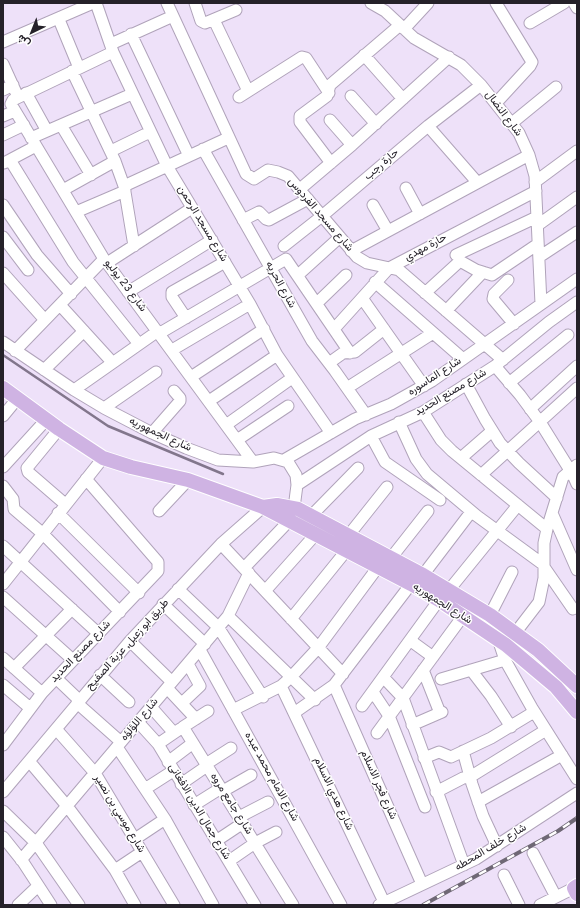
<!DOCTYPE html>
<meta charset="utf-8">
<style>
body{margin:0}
#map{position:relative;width:580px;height:908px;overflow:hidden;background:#eee1f9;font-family:Overpass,Vazirmatn,sans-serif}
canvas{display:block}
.frame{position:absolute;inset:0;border:4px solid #252129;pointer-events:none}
.north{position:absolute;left:12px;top:12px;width:40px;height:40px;-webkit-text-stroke:3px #fff;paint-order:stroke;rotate:223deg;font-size:11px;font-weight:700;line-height:16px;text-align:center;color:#252129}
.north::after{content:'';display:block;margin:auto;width:14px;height:18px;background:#252129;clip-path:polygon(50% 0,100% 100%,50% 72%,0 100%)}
</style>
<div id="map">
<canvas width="580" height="908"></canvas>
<div class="frame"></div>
<div class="north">ش</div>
</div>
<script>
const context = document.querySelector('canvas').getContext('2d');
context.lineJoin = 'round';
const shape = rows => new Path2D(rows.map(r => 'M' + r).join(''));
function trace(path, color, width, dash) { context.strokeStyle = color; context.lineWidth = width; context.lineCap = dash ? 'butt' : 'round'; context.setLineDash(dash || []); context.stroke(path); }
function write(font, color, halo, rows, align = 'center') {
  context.font = font + ' Overpass,Vazirmatn,sans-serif'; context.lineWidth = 3; context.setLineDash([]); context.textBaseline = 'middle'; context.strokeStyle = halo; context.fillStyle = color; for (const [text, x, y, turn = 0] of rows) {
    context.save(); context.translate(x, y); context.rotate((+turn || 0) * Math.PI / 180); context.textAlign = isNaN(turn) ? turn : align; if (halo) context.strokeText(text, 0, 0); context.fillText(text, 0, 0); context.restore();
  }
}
const stream = shape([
 [3,355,108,426,223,474]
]);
const minor = shape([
 [96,3,113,52,167,166,250,304,277,355,331,433],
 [167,3,246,174,254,179,268,170,278,172,288,176,357,257,367,263,399,270,503,360],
 [195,3,201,21,205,23,236,10],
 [371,3,385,11,414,38,461,65,481,85,519,133,529,155,535,176,541,304],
 [574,3,577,8],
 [214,20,248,91],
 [60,22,79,68],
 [530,23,564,3],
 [404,29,428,3],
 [131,34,189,156],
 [3,42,93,3],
 [111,44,173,16],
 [113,52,13,100,11,104,104,259,253,462],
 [364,55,403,99],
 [3,64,18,97],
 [72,71,115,161,124,186,134,246],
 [3,90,13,85],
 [26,93,47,131],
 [351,96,376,124],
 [239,97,302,57,306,58,329,93],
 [496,103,530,66,532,62,496,3],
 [3,116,15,111],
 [330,120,352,145],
 [512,123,556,87],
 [61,125,91,175],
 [428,126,477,182],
 [3,135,24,125],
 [31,138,132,94],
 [203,149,312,341,335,371,366,415],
 [111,151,150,132],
 [10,160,73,262,139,344],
 [4,163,36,146],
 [331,163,300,122,300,116,327,96,330,85,400,25],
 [535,182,577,151],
 [124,186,228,138],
 [406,188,420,214],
 [300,189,352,145,449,57],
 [63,190,115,161],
 [3,205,37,255,71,294],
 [373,205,388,231],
 [76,212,125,191],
 [243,220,259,212,266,219,269,220,308,199],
 [538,225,577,197],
 [3,237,28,270],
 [284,246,322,216,428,126,481,85],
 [351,251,529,155],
 [456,255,537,217],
 [539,257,577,232],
 [107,263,192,208],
 [3,273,45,320],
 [298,275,340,237],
 [508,280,494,294,493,299,514,324],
 [375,282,463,359],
 [128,292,212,240],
 [425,293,460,261,476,270,492,275,538,244],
 [362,298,424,386],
 [317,303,346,275],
 [60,305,112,362],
 [446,311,483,272],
 [186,318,172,297,172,292,225,262],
 [334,329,389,268,536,191],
 [160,333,286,259,350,353],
 [3,342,74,390,104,408,152,433,186,448,218,460,253,462,274,458,288,462,296,475,297,485,294,508,289,521,244,568],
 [172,350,250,304],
 [15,351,104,259],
 [329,363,343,353,355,352,384,329],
 [495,366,520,395,540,422,573,475,577,484],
 [44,370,84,331],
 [191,377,264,329],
 [509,383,568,335],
 [466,384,485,419,500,443,519,463,557,498],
 [347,388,433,333],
 [74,390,158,331],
 [209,401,277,355],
 [104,408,156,372],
 [530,409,577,366],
 [423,412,441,440,452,451,547,529],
 [3,416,17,399],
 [399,422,416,459,427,474,477,516,544,565],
 [226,425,292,378],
 [59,429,27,468,28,472,65,504],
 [152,433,180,401,180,398,174,391],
 [371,436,385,462,440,500],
 [237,440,288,406],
 [461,458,492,431],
 [284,460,355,419,391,404,432,381,577,279],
 [3,467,46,420],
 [481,475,577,388],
 [297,485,371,436,423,412,495,366,549,322,577,302],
 [3,486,13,499,14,509,42,533,120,612],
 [159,511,188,480],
 [58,513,139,593],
 [552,513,577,570],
 [311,516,358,468],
 [348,536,387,487],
 [221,544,343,674],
 [3,546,99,634],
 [391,558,428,511],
 [544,567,573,609],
 [423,575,471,512],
 [3,584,103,458],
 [178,589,218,627,263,697],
 [449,590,518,505],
 [265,591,315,535],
 [3,597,73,660],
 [163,604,205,644],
 [490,615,512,572],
 [228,616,315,700],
 [291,619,346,551],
 [498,639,505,660,532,708,577,779],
 [130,641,172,682],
 [411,641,433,657],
 [506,645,539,602,544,578,544,543,547,529,563,477,577,465],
 [200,650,341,905],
 [3,658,42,693],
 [14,668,72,609],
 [423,670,440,713],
 [471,670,491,696,511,727],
 [100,675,129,702],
 [56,678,79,700],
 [384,678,403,698,464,865],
 [441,679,505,660],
 [3,685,30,708],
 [334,685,422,884],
 [281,686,384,902],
 [167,688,196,719],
 [373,692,389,716,425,807],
 [77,703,121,742],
 [182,703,200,686,188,664],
 [362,706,439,600],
 [151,707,174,733],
 [233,710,281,686,291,677,318,648,378,567],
 [208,711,183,727,293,905],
 [294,713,334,685,411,584],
 [138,722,158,744,255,905],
 [412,725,442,712],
 [56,729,95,773,174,905],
 [377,733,463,616],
 [158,744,180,729],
 [3,745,42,693,158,571,158,562,86,479],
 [117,747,165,819,213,905],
 [463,751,472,784,483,816,497,846],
 [424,758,439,752,451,757,491,738,534,712],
 [29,761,67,806,115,870,135,905],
 [168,762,193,743],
 [206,764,231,748],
 [181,784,207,766],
 [145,789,173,771],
 [223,791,251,775],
 [3,792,130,641,221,544,263,507],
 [436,792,463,778,470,777,546,730],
 [478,802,562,755],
 [194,805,221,788],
 [3,811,36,843,79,905],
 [239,817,268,802],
 [3,837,23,862,51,905],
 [135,839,165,819],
 [216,841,243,823],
 [533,853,556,897],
 [21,860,228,616,249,573],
 [229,861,255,843,276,832],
 [115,870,142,852],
 [504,875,519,905],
 [18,905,38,886],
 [379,905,476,859,577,793],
 [540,905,574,888]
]);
const major = shape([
 [3,388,59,429,103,458,131,467,188,480,263,507,411,584,439,600,506,645,556,687,577,712],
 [263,507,277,505,298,509,423,575,490,615,538,650,577,686],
 [577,886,574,888,577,894]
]);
const rail = shape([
 [423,905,558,831,577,818]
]);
const streetNames = [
 ["شارع النضال",503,114,53],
 ["حارة رجب",382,165,-41],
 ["شارع مسجد الفردوس",320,215,49],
 ["شارع مسجد الرحمن",202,224,59],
 ["حارة مهدي",426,248,-28],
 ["شارع الحريه",280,285,61],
 ["شارع 23 يوليو",125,286,53],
 ["شارع الماسوره",435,377,-33],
 ["شارع مصنع الحديد",451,393,-31],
 ["شارع الجمهوريه",160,435,25],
 ["شارع الجمهوريه",442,604,32],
 ["طريق ابو زعبل, عزبة الصفيح",128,645,-48],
 ["شارع مصنع الحديد",81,652,-46],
 ["شارع اللؤلؤه",140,720,-50],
 ["شارع الامام محمد عبده",271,777,61],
 ["شارع فجر الاسلام",378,785,66],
 ["شارع هدي الاسلام",333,794,65],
 ["شارع جامع مروه",231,804,58],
 ["شارع جمال الدين الافغانى",199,812,59],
 ["شارع موسي بن نصير",119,814,59],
 ["شارع خلف المحطه",491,848,-31]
];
trace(stream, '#82768c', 2.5);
trace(minor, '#b0a3ba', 13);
trace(major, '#fff', 16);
trace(minor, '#fff', 11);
trace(major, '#cfb3e3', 14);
trace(rail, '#6f6875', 4);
trace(rail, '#fff', 2.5, [8]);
write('11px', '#252129', '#fff', streetNames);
</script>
